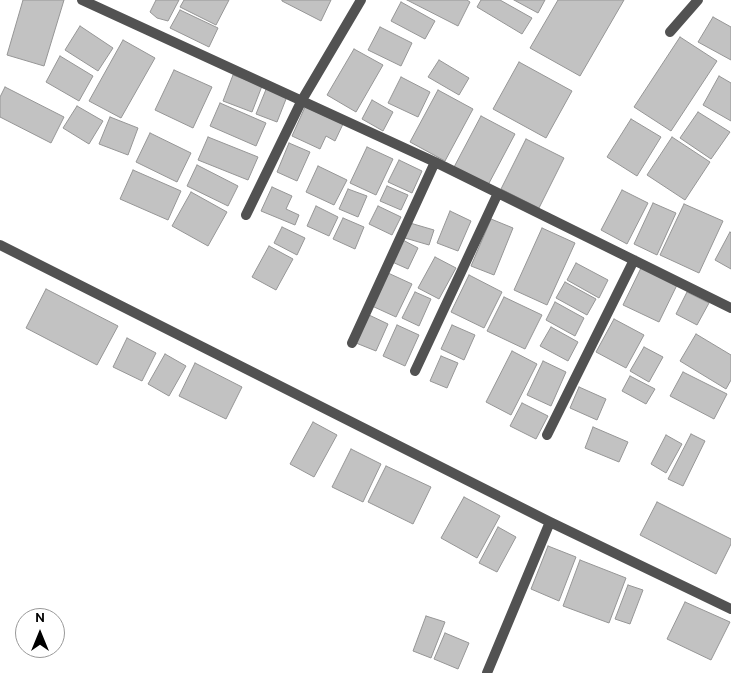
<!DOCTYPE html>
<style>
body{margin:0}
#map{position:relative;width:731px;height:673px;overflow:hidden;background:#fff;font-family:Overpass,sans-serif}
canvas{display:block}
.north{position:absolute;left:15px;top:608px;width:50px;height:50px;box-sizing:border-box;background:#fff;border:1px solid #999;border-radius:50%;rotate:0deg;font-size:14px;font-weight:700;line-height:20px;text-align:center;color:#000}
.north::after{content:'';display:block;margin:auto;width:18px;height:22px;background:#000;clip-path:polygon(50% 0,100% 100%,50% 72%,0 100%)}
</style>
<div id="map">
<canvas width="731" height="673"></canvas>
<div class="north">N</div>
</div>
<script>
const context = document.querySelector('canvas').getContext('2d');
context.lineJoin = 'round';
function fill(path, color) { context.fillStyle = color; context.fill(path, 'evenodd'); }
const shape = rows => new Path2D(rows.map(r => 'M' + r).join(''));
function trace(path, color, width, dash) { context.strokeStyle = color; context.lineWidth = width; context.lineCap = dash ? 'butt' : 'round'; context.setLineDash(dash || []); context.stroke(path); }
const building = shape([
 [23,0,64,0,44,66,7,55,23,0],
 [156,0,179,0,168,21,157,18,150,12,156,0],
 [184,0,229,0,216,25,180,7,184,0],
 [282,0,331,0,321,21,282,1,282,0],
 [407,0,467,0,470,2,458,26,407,0],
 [481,0,500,0,532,18,522,34,477,7,481,0],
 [514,0,545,0,538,13,514,0],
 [558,0,624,0,580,76,530,48,558,0],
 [401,2,435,21,425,39,391,21,401,2],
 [180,10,218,28,209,47,170,28,180,10],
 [713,17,731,27,731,60,698,42,713,17],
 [80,26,113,48,98,71,65,50,80,26],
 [380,27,412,43,401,66,368,50,380,27],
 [680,37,717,61,671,131,634,107,680,37],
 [123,40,155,58,121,118,89,101,123,40],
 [354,49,383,65,356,112,327,95,354,49],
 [60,56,93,76,79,101,46,82,60,56],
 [439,60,469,78,459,95,428,77,439,60],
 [519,62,572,91,546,138,493,109,519,62],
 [174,70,212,87,193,128,155,110,174,70],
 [233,75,262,86,252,112,223,101,233,75],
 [719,76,731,83,731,121,703,105,719,76],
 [401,77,430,92,418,117,388,103,401,77],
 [5,87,64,117,51,143,0,117,0,97,5,87],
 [267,87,288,94,277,122,256,114,267,87],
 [438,90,473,109,445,161,410,142,438,90],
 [372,100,393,112,383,131,362,119,372,100],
 [220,103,266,123,256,146,210,126,220,103],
 [77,106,103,121,89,144,63,128,77,106],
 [305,107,343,124,335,141,326,136,320,149,292,136,305,107],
 [698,112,730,132,711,159,680,138,698,112],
 [481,116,515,134,487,187,453,169,481,116],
 [110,117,138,128,128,155,99,144,110,117],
 [631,119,661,137,637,176,607,157,631,119],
 [150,133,191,153,177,182,136,162,150,133],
 [208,137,258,157,248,180,198,160,208,137],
 [672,137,710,162,685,200,647,175,672,137],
 [526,139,564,158,539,208,501,189,526,139],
 [289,143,310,152,297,181,277,172,289,143],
 [367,147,393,159,376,195,350,183,367,147],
 [399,160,422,171,412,193,388,182,399,160],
 [197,165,238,186,228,206,187,186,197,165],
 [318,166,347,180,334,205,306,192,318,166],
 [133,170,181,191,168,220,120,199,133,170],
 [387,186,408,195,401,210,380,201,387,186],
 [272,187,292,196,286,209,299,215,295,225,261,211,272,187],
 [348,189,367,196,358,217,339,209,348,189],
 [622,190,648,203,627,244,601,230,622,190],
 [191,192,227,212,208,246,172,226,191,192],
 [653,203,676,213,657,255,634,244,653,203],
 [684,204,723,221,699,273,660,255,684,204],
 [316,206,338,217,329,236,307,226,316,206],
 [378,206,401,217,392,235,369,224,378,206],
 [450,211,471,221,458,251,437,243,450,211],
 [343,218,364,227,355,249,333,239,343,218],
 [491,219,513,228,494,275,471,266,491,219],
 [410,223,434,230,429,245,405,238,410,223],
 [282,227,305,238,297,255,274,243,282,227],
 [542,228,575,243,547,305,514,290,542,228],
 [730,232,731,233,731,269,715,260,730,232],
 [401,239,418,248,408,269,390,261,401,239],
 [269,246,293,259,276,290,252,277,269,246],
 [435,257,456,268,439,299,418,288,435,257],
 [576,263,608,280,599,298,567,280,576,263],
 [641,268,677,285,659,322,623,305,641,268],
 [388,273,412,284,396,317,372,306,388,273],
 [469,275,502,292,484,328,451,312,469,275],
 [565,282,596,299,587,315,556,298,565,282],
 [46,289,118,326,97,365,26,328,46,289],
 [415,292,431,299,419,326,402,318,415,292],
 [687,292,709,303,697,325,676,314,687,292],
 [504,297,542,315,525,349,487,331,504,297],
 [555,302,584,318,575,336,546,320,555,302],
 [369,315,388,324,376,351,356,343,369,315],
 [614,319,644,335,626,368,596,352,614,319],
 [397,325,419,335,405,366,383,356,397,325],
 [452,325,475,335,464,360,441,349,452,325],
 [551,327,578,342,568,361,540,346,551,327],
 [696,334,731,355,731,380,726,389,680,361,696,334],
 [127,338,156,353,142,381,113,367,127,338],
 [644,347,663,357,649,382,630,371,644,347],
 [512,351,537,364,511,415,486,402,512,351],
 [165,354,186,366,169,396,148,384,165,354],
 [441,356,458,363,447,388,430,381,441,356],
 [543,361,566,372,551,406,527,395,543,361],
 [195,363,242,387,226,419,179,396,195,363],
 [683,372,727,394,714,419,670,396,683,372],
 [630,376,655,389,646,404,622,391,630,376],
 [579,387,606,399,597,420,570,408,579,387],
 [522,403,548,416,536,439,510,426,522,403],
 [313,422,337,435,314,477,290,464,313,422],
 [593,427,628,442,619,462,585,448,593,427],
 [691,434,705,441,683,486,668,479,691,434],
 [666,435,682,444,666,473,651,464,666,435],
 [351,449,381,464,363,502,332,487,351,449],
 [386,466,431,487,413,524,368,502,386,466],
 [464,497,500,516,477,558,441,538,464,497],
 [657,502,731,539,731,544,716,574,640,535,657,502],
 [498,527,516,537,497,572,479,563,498,527],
 [548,546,576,557,559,601,531,589,548,546],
 [580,560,626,578,609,623,563,606,580,560],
 [628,585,643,590,630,624,615,619,628,585],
 [685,602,730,622,711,660,667,639,685,602],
 [426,616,445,622,431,658,413,651,426,616],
 [445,633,469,643,458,669,434,659,445,633]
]);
const minor = shape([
 [82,0,435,162,731,308],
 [670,32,698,0],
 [246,215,302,100,361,0],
 [0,245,550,522,731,609],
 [352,343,435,162],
 [415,371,498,193],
 [547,435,634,260],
 [487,673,550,522]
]);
fill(building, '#c2c2c2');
trace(building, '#969696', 1);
trace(minor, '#525252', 10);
</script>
